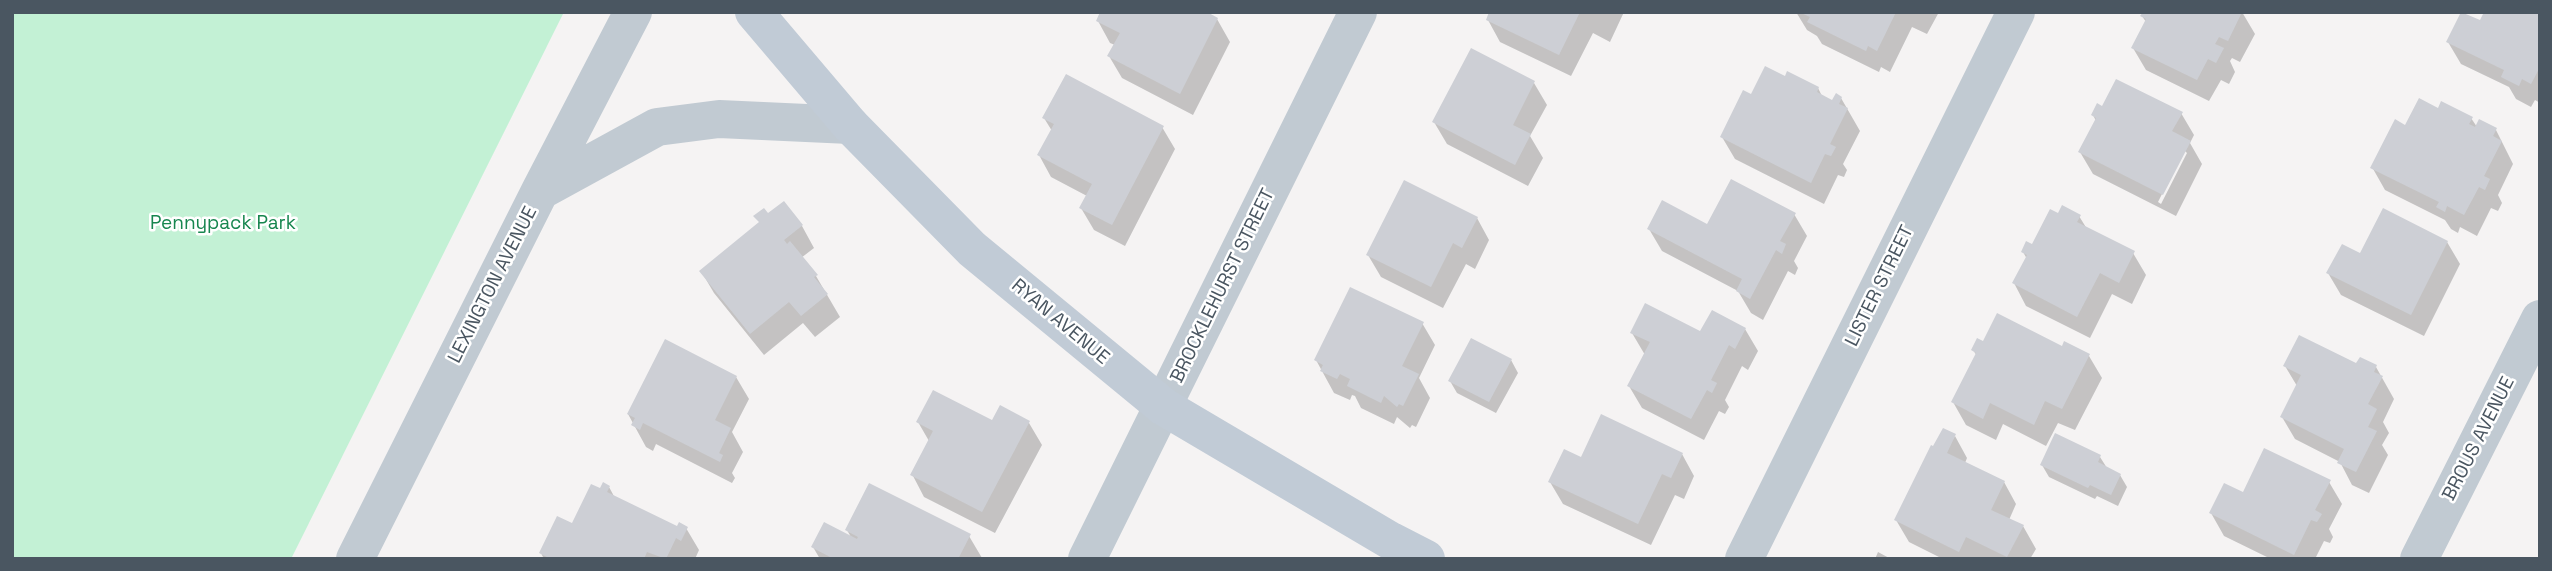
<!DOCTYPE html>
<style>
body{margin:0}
#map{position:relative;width:2552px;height:571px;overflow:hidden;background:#f5f3f3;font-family:"Space Grotesk",sans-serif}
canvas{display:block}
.frame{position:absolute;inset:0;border:14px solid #4a5661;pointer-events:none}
</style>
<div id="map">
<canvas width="2552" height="571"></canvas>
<div class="frame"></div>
</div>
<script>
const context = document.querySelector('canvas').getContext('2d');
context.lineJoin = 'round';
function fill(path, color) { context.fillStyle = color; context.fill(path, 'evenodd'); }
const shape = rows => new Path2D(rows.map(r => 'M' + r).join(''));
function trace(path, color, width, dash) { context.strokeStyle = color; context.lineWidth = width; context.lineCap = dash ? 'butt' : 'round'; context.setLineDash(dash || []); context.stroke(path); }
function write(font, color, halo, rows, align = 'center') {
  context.font = font + ' "Space Grotesk",sans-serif'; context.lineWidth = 5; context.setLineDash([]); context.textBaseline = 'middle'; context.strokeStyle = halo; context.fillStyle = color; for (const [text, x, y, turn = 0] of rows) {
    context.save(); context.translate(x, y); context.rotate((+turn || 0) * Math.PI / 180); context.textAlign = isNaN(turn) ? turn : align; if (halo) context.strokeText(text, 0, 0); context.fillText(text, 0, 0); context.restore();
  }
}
const green = shape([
 [12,12,564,12,291,559,12,559]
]);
const shadow = shape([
 [1491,12,1624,12,1610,42,1593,33,1571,76,1500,42,1488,20],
 [1796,12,1939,12,1927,34,1912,27,1890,72,1881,67,1879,72,1822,44,1817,36,1807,30],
 [2145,12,2242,12,2255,34,2240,62,2232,58,2230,61,2235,72,2229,84,2221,80,2209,101,2146,70,2133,48,2146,22,2142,16],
 [2540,12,2540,103,2535,100,2531,107,2516,99,2509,87,2461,64,2448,42,2481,23],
 [1217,19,1230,42,1193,115,1122,78,1109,56,1115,45,1110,43,1098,21],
 [1786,78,1818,88,1823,98,1833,102,1841,98,1860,131,1843,164,1847,170,1844,177,1838,175,1824,204,1735,159,1722,137,1751,96],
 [1534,83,1547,105,1530,136,1543,158,1528,186,1447,144,1434,122],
 [2439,110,2471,118,2477,127,2496,130,2513,164,2498,195,2502,203,2498,211,2491,208,2477,236,2460,227,2458,233,2451,229,2445,220,2385,190,2372,167,2406,127],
 [2181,113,2194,135,2190,143,2202,164,2176,216,2093,174,2080,152,2096,121,2093,115],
 [2184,150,2187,153,2161,204,2158,202],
 [1044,118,1162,127,1175,149,1125,246,1094,230,1081,208,1087,196,1051,177,1039,155,1052,131],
 [783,203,802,226,814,248,801,258,816,276,840,317,815,337,803,323,764,355,714,293,701,271],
 [1794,214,1807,236,1794,261,1798,268,1795,275,1788,271,1763,320,1751,313,1738,291,1662,251,1649,229,1708,226],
 [2059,216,2079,216,2087,229,2133,253,2146,275,2132,304,2112,294,2090,338,2026,306,2014,283,2027,259,2023,252,2032,246],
 [1477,218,1489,240,1475,269,1466,264,1443,308,1381,277,1368,255],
 [2447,242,2460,264,2424,336,2341,295,2328,273,2361,255],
 [1422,323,1435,345,1419,378,1430,398,1416,427,1412,425,1410,428,1397,417,1394,424,1361,408,1355,396,1352,395,1350,400,1334,393,1316,360],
 [1745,329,1758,351,1748,370,1742,366,1725,400,1729,407,1725,414,1719,411,1704,440,1642,408,1629,386,1645,355,1632,333,1701,333],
 [2063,348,2089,356,2102,378,2075,430,2058,423,2046,446,2003,424,1996,440,1966,425,1953,402,1977,356,1973,350],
 [1511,360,1518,373,1496,413,1457,393,1450,381],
 [2357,365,2376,367,2394,399,2383,422,2389,433,2382,445,2388,455,2369,493,2352,485,2340,462,2295,439,2282,417,2297,386,2285,366],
 [736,377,749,399,732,432,743,452,732,473,735,478,732,483,656,444,653,451,646,447,628,414],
 [918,422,1029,423,1042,445,995,533,924,497,912,474,929,441],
 [1955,436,1967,458,1965,463,2004,482,2016,504,2009,520,2023,526,2036,549,2030,559,1943,559,1909,542,1896,520],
 [1682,454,1694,476,1684,499,1675,495,1651,545,1563,504,1550,482,1582,459],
 [2100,457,2107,468,2120,475,2127,487,2118,506,2097,496,2095,499,2049,477,2042,465],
 [2329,482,2342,504,2329,529,2333,537,2330,543,2324,541,2315,559,2271,559,2224,536,2211,513,2244,494],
 [609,487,615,498,678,528,686,528,699,550,695,559,544,559,541,553,573,525,601,491],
 [847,530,969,536,982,558,820,559,813,547,852,539],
 [1878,552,1891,559,1875,559]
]);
const building = shape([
 [1100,12,1207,12,1218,18,1180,94,1107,56,1120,33,1096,21],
 [1489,12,1580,12,1559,55,1486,20],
 [1799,12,1896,12,1877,51,1868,46,1866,51,1807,22,1810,17],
 [2143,12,2242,12,2228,41,2219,37,2215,44,2224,48,2216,63,2208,59,2197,80,2131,48,2146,19,2140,16],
 [2461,12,2480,20,2484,12,2540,12,2540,67,2531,84,2522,79,2519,86,2501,77,2504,70,2446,42],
 [1471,48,1535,81,1513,125,1531,134,1515,165,1432,122],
 [1765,66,1785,76,1787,71,1819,87,1817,92,1832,100,1836,93,1842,97,1839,104,1848,108,1830,144,1836,147,1831,156,1825,154,1811,183,1720,137,1743,90,1751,94],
 [1066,74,1164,126,1112,225,1079,208,1092,184,1037,155,1054,124,1042,118],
 [2116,79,2183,112,2172,131,2191,141,2163,195,2078,152,2096,118,2091,115,2097,103,2102,106],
 [2419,98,2438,108,2441,101,2473,117,2469,124,2475,127,2479,119,2497,128,2493,136,2502,141,2484,176,2490,179,2485,190,2479,187,2464,215,2447,206,2445,212,2436,207,2439,202,2370,168,2395,119,2405,125],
 [1731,179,1796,213,1780,241,1786,244,1782,254,1776,250,1750,299,1736,291,1742,279,1647,229,1662,200,1707,224],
 [1404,180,1478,217,1462,248,1453,243,1431,287,1366,255],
 [784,201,803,225,784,240,787,244,790,241,818,275,814,277,828,294,801,316,789,302,750,334,699,271,759,222,753,216,764,208,768,213],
 [2062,205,2081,215,2077,222,2135,251,2119,283,2100,273,2077,317,2012,283,2027,255,2021,252,2026,241,2032,244,2050,209,2058,213],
 [2383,208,2448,241,2411,315,2326,273,2342,244,2360,253],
 [1350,287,1424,322,1402,366,1419,374,1403,406,1399,404,1397,407,1384,396,1381,403,1347,386,1350,379,1340,374,1337,379,1320,371,1323,365,1314,360],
 [1645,303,1700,331,1712,310,1746,328,1735,349,1729,345,1711,380,1717,383,1712,393,1707,390,1691,419,1627,386,1650,342,1630,333],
 [1997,313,2062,346,2064,341,2090,354,2062,409,2045,401,2034,425,1990,403,1983,419,1951,402,1976,353,1971,350,1977,338,1983,341],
 [2299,335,2356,363,2360,357,2377,365,2374,372,2383,376,2368,404,2377,409,2368,427,2377,431,2356,472,2337,463,2344,449,2280,417,2301,375,2283,366],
 [1471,338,1512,359,1489,402,1448,381],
 [665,339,737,376,715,420,731,428,719,453,723,455,720,462,643,423,640,430,631,425,635,418,627,414],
 [933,390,992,420,1000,405,1030,421,982,512,910,475,933,431,916,422],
 [1601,414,1683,453,1671,478,1662,474,1638,524,1548,482,1564,449,1581,457],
 [1943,428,1956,434,1947,453,2005,481,1991,510,2024,525,2007,557,1966,537,1959,552,1894,520,1931,445,1933,446],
 [2055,433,2101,455,2098,462,2121,474,2111,495,2090,485,2088,488,2040,465],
 [2264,448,2331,480,2315,510,2322,514,2317,522,2311,520,2294,555,2209,513,2224,483,2243,492],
 [603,482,610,486,607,492,677,526,679,522,688,527,681,541,676,538,666,559,647,552,644,559,551,559,539,553,557,516,572,523,591,484,600,488],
 [869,483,971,534,958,559,834,559,811,547,824,522,857,539,858,537,845,530]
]);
const street = shape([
 [540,191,657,127,719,119,850,125],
 [355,559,540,191,633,12],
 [1087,559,1358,12],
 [1744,559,2016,12],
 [2419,559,2540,319]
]);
const secondary = shape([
 [754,12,850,125,972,249,1164,407,1391,541,1426,559]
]);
const parkNames = [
 ["Pennypack Park",223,224]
];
const streetNames = [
 ["LEXINGTON AVENUE",493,285,-63],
 ["BROCKLEHURST STREET",1223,286,-64],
 ["LISTER STREET",1880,286,-64],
 ["RYAN AVENUE",1060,322,40],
 ["BROUS AVENUE",2479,439,-63]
];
fill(green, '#c3f1d5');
fill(shadow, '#0003');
fill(building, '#cdcfd5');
trace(street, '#c1cad2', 38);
trace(secondary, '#c1cbd6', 38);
write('19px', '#17864f', '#fff', parkNames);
write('19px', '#4a5661', '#fff', streetNames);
</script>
